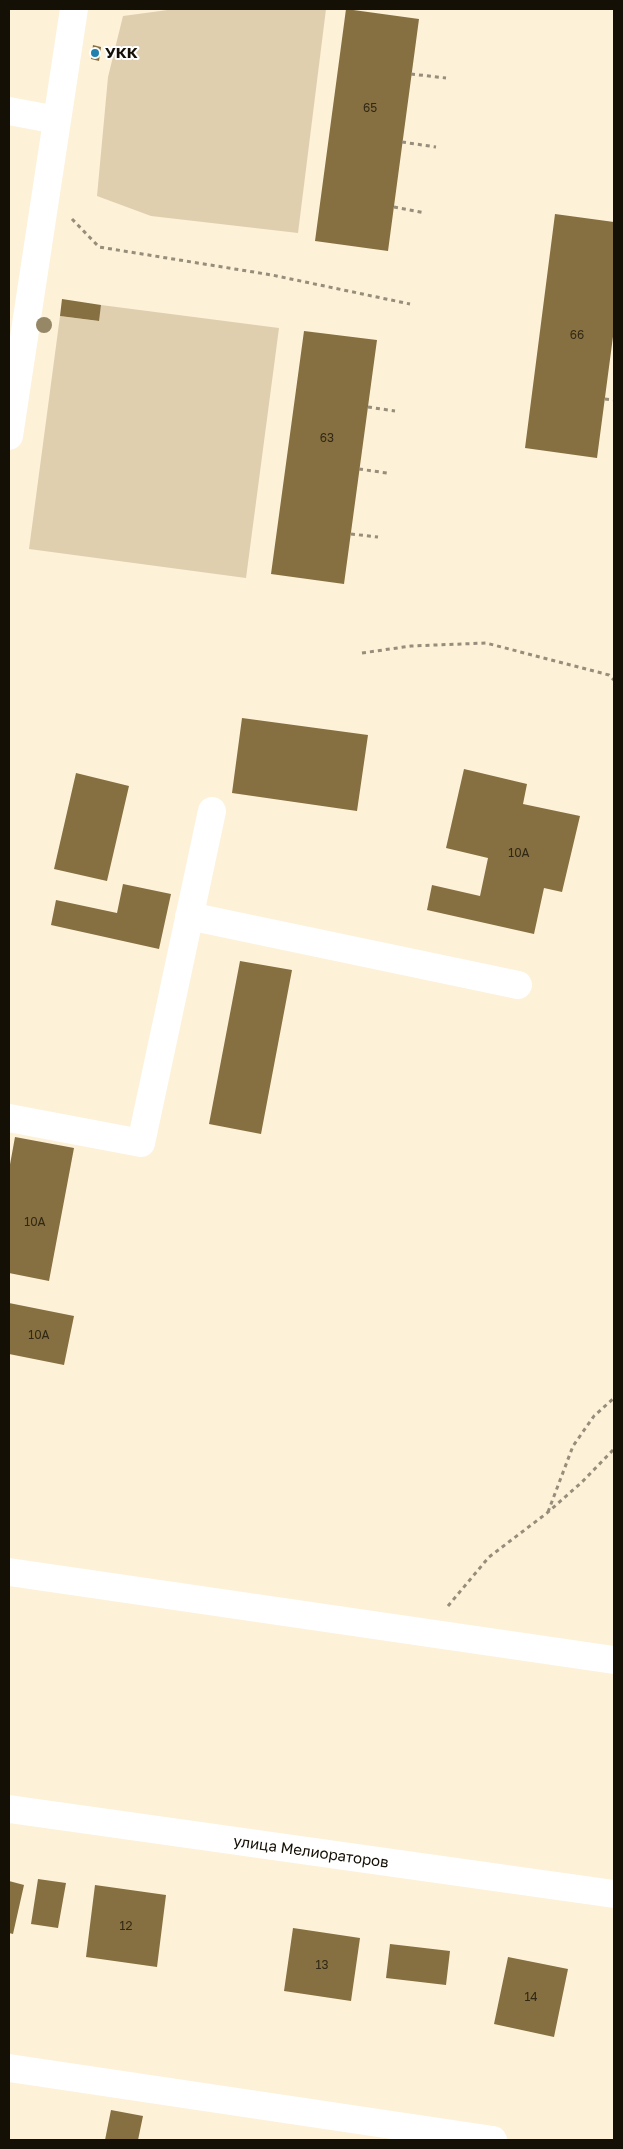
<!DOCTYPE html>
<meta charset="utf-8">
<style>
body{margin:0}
#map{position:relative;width:623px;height:2149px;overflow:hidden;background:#fdf1d8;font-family:"Golos Text",sans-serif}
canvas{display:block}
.frame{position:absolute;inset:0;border:10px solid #151005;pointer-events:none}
</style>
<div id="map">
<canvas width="623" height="2149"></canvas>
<div class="frame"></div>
</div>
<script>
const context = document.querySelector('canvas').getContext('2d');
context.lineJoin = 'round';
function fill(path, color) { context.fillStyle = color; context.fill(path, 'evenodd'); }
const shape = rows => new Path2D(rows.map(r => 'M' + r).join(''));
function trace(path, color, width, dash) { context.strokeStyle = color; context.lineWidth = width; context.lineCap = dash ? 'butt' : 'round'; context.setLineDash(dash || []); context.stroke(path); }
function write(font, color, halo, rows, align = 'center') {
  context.font = font + ' "Golos Text",sans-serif'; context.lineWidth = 4; context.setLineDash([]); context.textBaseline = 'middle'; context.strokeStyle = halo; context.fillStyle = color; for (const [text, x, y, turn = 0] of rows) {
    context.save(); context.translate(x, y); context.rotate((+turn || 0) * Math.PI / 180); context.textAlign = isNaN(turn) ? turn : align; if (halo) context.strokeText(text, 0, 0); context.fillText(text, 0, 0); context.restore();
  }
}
const green = shape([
 [175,9,326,9,298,233,151,216,97,196,108,77,123,16],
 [101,305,279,328,246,578,29,549,60,316,98,321]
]);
const building = shape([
 [346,9,419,19,388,251,315,241],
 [93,45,101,47,99,61,91,59],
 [555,214,614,222,614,329,597,458,525,448],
 [62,299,101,305,99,321,60,316],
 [304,331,377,340,344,584,271,574],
 [242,718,368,735,357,811,232,793],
 [464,769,527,784,523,804,580,816,562,892,544,888,534,934,427,910,432,885,480,896,488,858,446,848],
 [76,773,129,786,107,881,54,869],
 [123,884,171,894,159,949,51,925,56,900,117,913],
 [240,961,292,970,261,1134,209,1124],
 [15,1137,74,1148,49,1281,9,1273,9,1170],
 [9,1303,74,1316,64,1365,9,1354],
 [38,1879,66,1883,58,1928,31,1924],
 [9,1881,24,1885,13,1934,9,1933],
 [95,1885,166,1895,157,1967,86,1957],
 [293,1928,360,1938,351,2001,284,1991],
 [390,1944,450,1951,446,1985,386,1978],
 [508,1957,568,1969,554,2037,494,2024],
 [111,2110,143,2116,138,2140,105,2140]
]);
const path = shape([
 [411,74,446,78],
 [402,142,436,147],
 [394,207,425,213],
 [72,219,99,247,272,275,410,304],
 [613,341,614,341],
 [605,399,614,400],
 [368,407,395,411],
 [359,469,387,473],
 [351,534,378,537],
 [362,653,411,646,486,643,609,675,614,680],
 [548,1512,573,1446,594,1416,614,1398],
 [448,1606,489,1557,547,1513,582,1482,614,1449]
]);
const minor = shape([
 [9,111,57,120],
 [9,436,74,9],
 [189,916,518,985],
 [9,1118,141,1143,212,811],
 [9,1572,614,1660],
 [9,1809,614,1894],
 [9,2068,493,2140]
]);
const trees = [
 [44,325]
];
const markers = [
 [95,53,5,"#2180ac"]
];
const numberNames = [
 ["65",370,108],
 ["66",577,335],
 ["63",327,438],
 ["10А",519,853],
 ["10А",35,1222],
 ["10А",39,1335],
 ["12",126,1926],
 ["13",322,1965],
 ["14",531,1997]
];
const poiNames = [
 ["УКК",105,53]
];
const streetNames = [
 ["улица Мелиораторов",311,1852,8]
];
fill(green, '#dfcfaf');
fill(building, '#867041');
trace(path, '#968d7a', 3, [4, 4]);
trace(minor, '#fff', 28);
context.fillStyle = '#968766';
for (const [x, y] of trees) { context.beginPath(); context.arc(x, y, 8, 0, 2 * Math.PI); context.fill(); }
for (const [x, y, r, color] of markers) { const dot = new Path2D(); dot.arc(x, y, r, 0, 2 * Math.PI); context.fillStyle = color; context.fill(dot); trace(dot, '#fff', 2); }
write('12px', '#312814', null, numberNames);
write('bold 15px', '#151005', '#fff', poiNames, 'left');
write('15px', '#151005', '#fff', streetNames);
</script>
